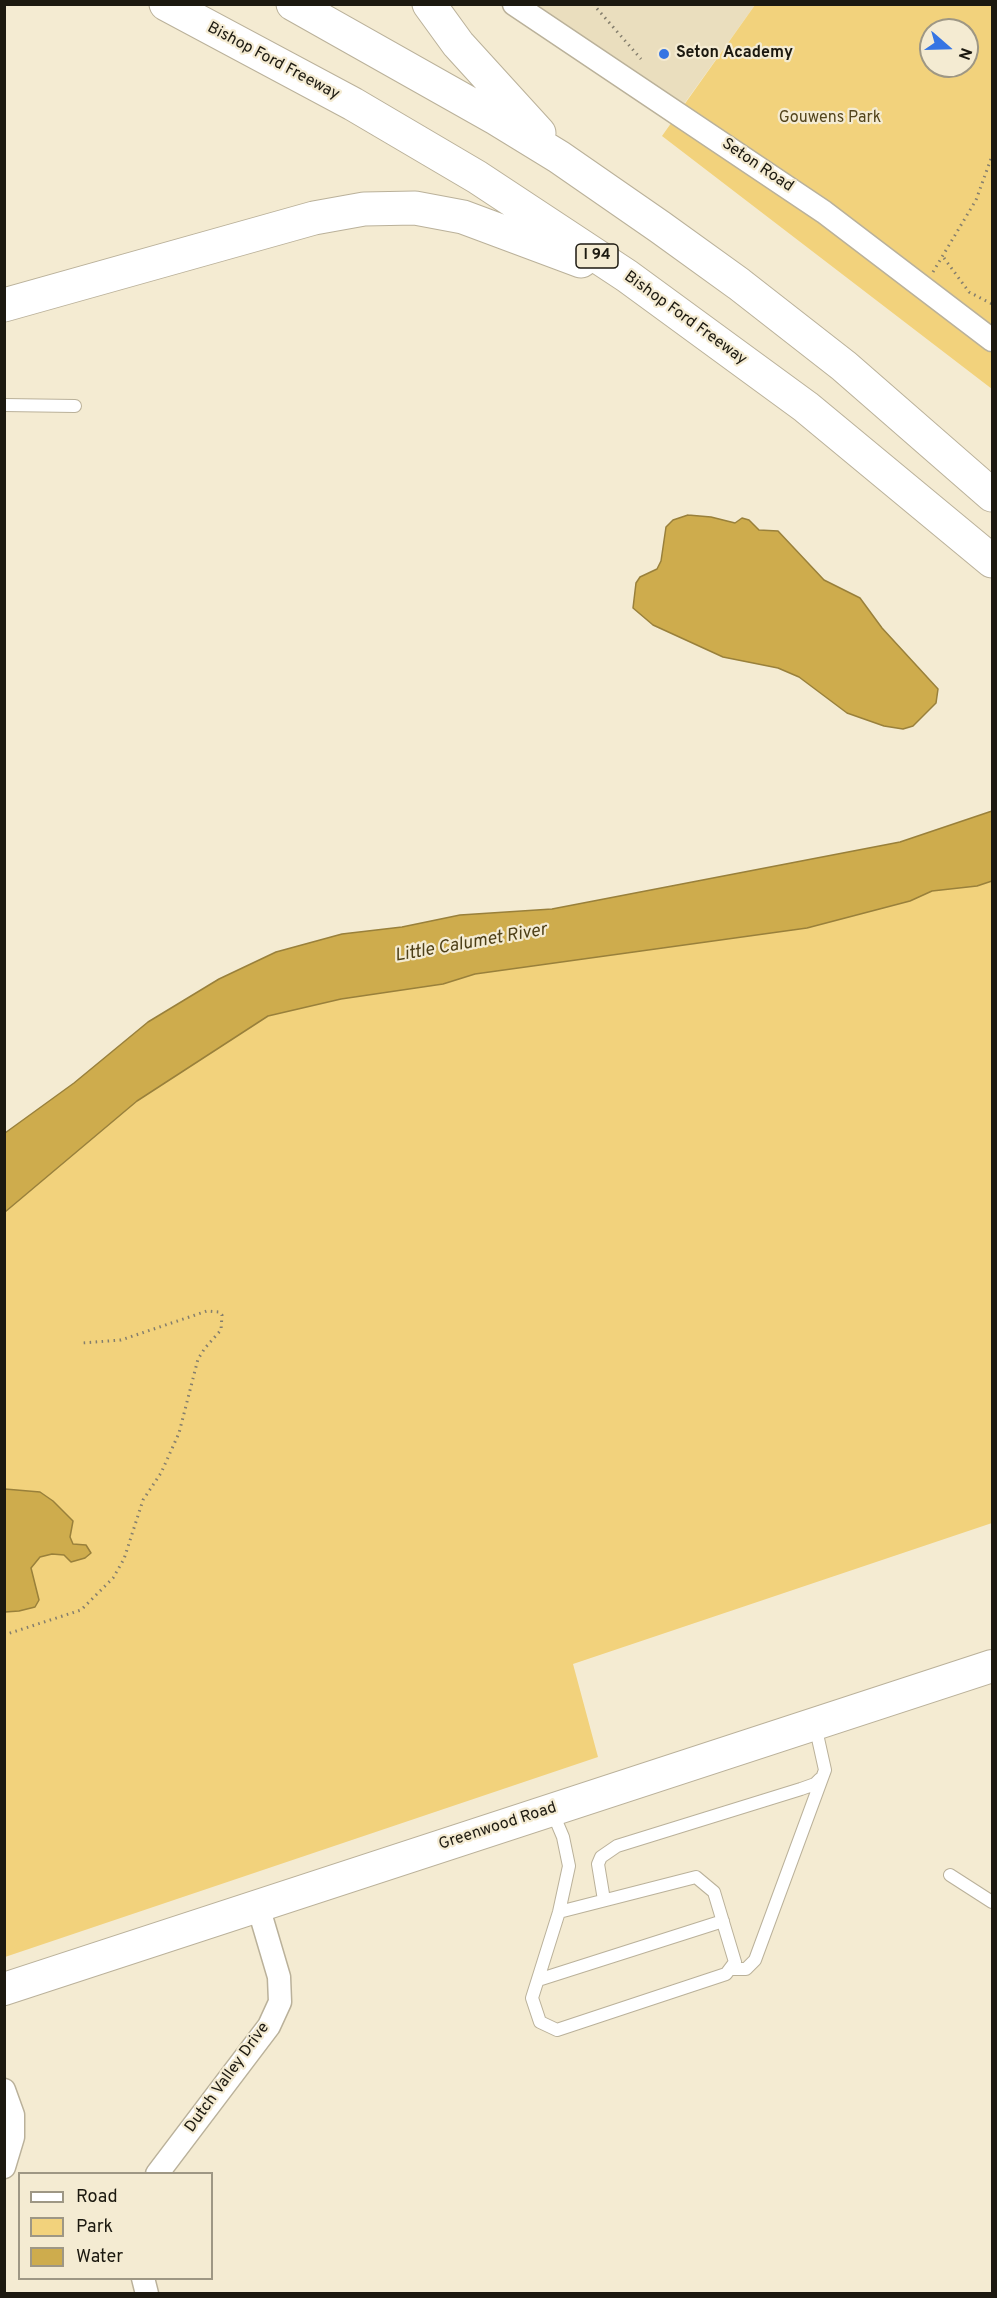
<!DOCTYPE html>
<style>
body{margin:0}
#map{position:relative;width:997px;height:2298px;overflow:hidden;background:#f4ebd2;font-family:Overpass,sans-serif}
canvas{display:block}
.frame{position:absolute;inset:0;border:6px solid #1c1910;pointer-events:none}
.legend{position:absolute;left:18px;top:2172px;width:195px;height:108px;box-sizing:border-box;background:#f4ebd2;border:2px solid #9e9784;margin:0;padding:8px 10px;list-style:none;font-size:18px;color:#1c1910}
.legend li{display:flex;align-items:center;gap:12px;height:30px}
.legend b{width:30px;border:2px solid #9e9784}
.north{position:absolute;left:919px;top:18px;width:60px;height:60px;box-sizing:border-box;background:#f4ebd2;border:2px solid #9e9784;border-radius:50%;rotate:110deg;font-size:16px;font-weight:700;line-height:24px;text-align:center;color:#1c1910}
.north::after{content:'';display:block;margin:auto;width:21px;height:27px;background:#3675e3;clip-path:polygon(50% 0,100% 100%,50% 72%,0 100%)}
</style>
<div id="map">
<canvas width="997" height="2298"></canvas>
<div class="frame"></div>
<ul class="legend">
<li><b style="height:8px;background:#fff"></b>Road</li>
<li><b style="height:16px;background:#f2d27c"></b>Park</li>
<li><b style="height:16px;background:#ceac4d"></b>Water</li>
</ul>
<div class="north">N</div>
</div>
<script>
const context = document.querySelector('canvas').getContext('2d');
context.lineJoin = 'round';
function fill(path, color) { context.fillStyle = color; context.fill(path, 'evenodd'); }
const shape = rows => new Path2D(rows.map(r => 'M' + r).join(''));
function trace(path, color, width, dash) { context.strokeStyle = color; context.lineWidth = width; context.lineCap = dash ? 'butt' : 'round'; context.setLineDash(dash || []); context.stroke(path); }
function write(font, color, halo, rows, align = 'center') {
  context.font = font + ' Overpass,sans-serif'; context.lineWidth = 4.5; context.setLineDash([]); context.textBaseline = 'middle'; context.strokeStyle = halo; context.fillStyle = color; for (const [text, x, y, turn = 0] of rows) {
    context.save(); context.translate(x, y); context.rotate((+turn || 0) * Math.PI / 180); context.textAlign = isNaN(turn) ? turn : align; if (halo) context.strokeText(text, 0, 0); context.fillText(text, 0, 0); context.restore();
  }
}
const built = shape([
 [532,5,755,5,684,104]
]);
const green = shape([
 [755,5,992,5,992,389,662,136],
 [931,30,967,30,967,66,931,66],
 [992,881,992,1523,573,1664,598,1757,5,1957,5,1212,137,1101,268,1016,341,999,443,984,475,974,807,928,910,901,932,891,977,886]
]);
const water = shape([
 [688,515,711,517,735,523,742,518,749,520,759,530,778,531,824,580,860,598,882,628,938,689,936,703,913,726,903,729,884,726,847,713,799,677,778,668,723,657,653,625,633,608,636,583,640,577,657,569,661,561,666,527,673,520,688,515],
 [992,811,992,881,977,886,932,891,910,901,807,928,475,974,443,984,341,999,268,1016,137,1101,5,1212,5,1133,74,1083,148,1022,219,979,276,952,342,934,402,927,460,915,552,909,900,842,992,811],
 [5,1489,40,1492,53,1501,73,1521,70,1537,73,1544,86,1545,91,1553,85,1558,71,1562,64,1555,52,1554,40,1557,31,1568,39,1600,35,1607,19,1611,5,1612,5,1489]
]);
const path = shape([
 [593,4,641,59],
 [944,258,969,292,992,304],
 [933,272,976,200,992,156],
 [4,1635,81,1610,113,1578,124,1559,143,1500,161,1473,179,1433,198,1359,205,1348,221,1330,222,1315,219,1312,207,1311,121,1340,82,1343]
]);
const lane = shape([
 [4,405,75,406],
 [552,1811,563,1837,569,1866,559,1912,532,1998,540,2022,557,2030,726,1974,735,1962,714,1892,696,1877,559,1912],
 [950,1875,992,1902],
 [604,1900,598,1864,601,1857,617,1846,801,1789,815,1784,820,1779],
 [730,1969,746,1969,755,1960,825,1770,815,1725],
 [538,1980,723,1921]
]);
const street = shape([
 [514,4,824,212,992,340],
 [4,2090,13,2115,13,2137,4,2167],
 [157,2174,269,2026,280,2002,279,1977,258,1906],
 [143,2278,147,2294]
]);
const secondary = shape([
 [4,1989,992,1666]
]);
const highway = shape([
 [166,4,353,104,477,177,627,276,806,407,992,561],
 [293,4,497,119,559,157,660,227,739,284,844,366,992,495],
 [429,4,458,44,539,133],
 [4,305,314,218,364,209,415,208,463,217,581,261]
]);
const markers = [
 [664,54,6,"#3675e3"]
];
const shields = [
 [597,256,42]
];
const shieldNames = [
 ["I 94",597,256]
];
const poiNames = [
 ["Seton Academy",676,54]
];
const streetNames = [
 ["Bishop Ford Freeway",273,62,28],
 ["Seton Road",757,166,34],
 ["Bishop Ford Freeway",685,319,36],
 ["Greenwood Road",498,1827,-18],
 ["Dutch Valley Drive",228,2078,-54]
];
const parkNames = [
 ["Gouwens Park",830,119]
];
const waterNames = [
 ["Little Calumet River",471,944,-10]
];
fill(built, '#eadebe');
fill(green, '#f2d27c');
fill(water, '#ceac4d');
trace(water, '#99803b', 1.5);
trace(lane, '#bab19a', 14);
trace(street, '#bab19a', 25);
trace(secondary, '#bab19a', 34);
trace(highway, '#bab19a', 35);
trace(path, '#847e6d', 3, [1.5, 4.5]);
trace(lane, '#fff', 12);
trace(street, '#fff', 22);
trace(secondary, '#fff', 32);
trace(highway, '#fff', 33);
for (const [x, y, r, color] of markers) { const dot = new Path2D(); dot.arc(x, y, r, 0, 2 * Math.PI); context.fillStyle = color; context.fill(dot); trace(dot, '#f4ebd2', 2); }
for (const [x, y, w] of shields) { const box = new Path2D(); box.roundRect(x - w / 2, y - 12, w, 24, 4.5); context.fillStyle = '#f4ebd2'; context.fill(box); trace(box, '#1c1910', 1.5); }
write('bold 15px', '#1c1910', null, shieldNames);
write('bold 16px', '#1c1910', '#f4ebd2', poiNames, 'left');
write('16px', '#1c1910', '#f4ebd2', streetNames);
write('16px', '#53451d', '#f4ebd2', parkNames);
write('italic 18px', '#4d3f17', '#f4ebd2', waterNames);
</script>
